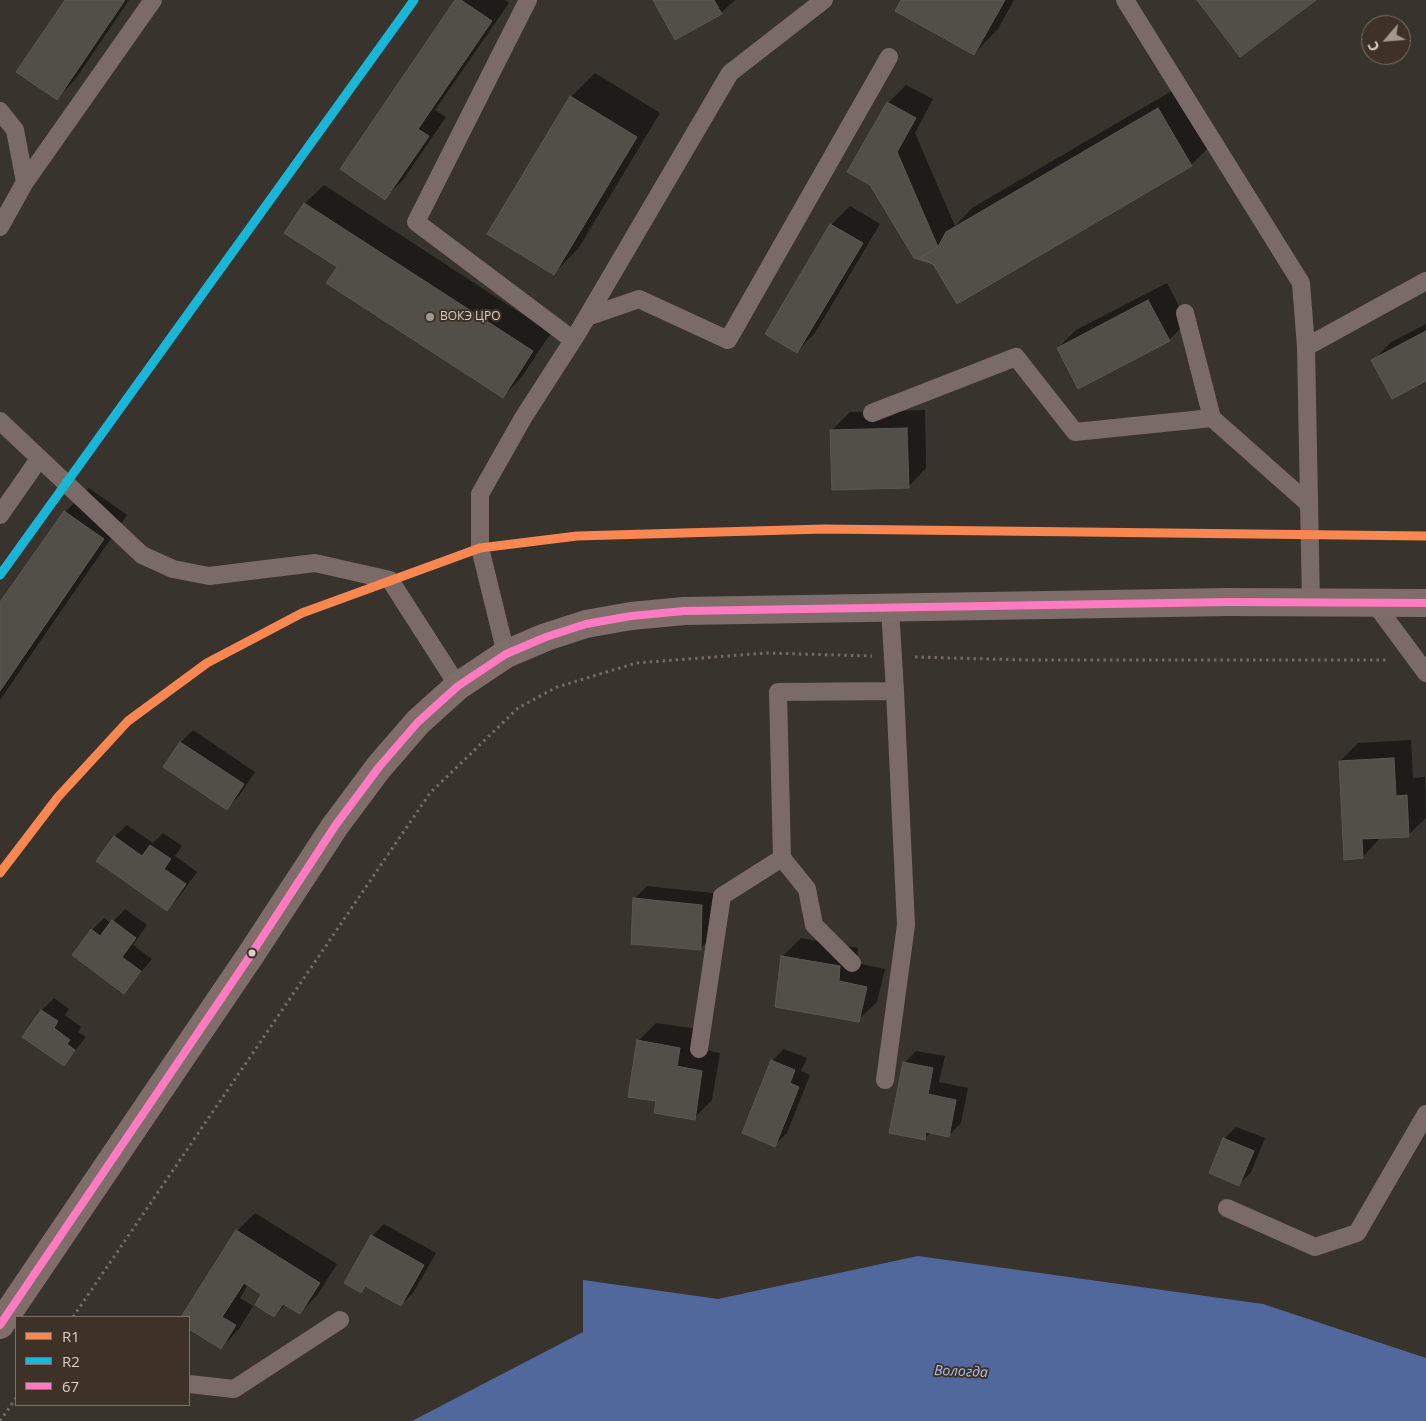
<!DOCTYPE html>
<meta charset="utf-8">
<style>
body{margin:0}
#map{position:relative;width:1426px;height:1421px;overflow:hidden;background:#39332d;font-family:"Open Sans",sans-serif}
canvas{display:block}
.legend{position:absolute;left:15px;top:1316px;width:175px;height:90px;box-sizing:border-box;background:#3e3228;border:1px solid #7c7168;margin:0;padding:6px 9px;list-style:none;font-size:15px;color:#d8d0c9}
.legend li{display:flex;align-items:center;gap:10px;height:25px}
.legend b{width:25px;border:1px solid #7c7168}
.north{position:absolute;left:1361px;top:15px;width:50px;height:50px;box-sizing:border-box;background:#3e3228;border:1px solid #7c7168;border-radius:50%;rotate:243deg;font-size:14px;font-weight:700;line-height:20px;text-align:center;color:#d8d0c9}
.north::after{content:'';display:block;margin:auto;width:18px;height:22px;background:#a09992;clip-path:polygon(50% 0,100% 100%,50% 72%,0 100%)}
</style>
<div id="map">
<canvas width="1426" height="1421"></canvas>
<ul class="legend">
<li><b style="height:6px;background:#f88751"></b>R1</li>
<li><b style="height:6px;background:#1ab6d8"></b>R2</li>
<li><b style="height:6px;background:#fe7ac1"></b>67</li>
</ul>
<div class="north">С</div>
</div>
<script>
const context = document.querySelector('canvas').getContext('2d');
context.lineJoin = 'round';
function fill(path, color) { context.fillStyle = color; context.fill(path, 'evenodd'); }
const shape = rows => new Path2D(rows.map(r => 'M' + r).join(''));
function trace(path, color, width, dash) { context.strokeStyle = color; context.lineWidth = width; context.lineCap = dash ? 'butt' : 'round'; context.setLineDash(dash || []); context.stroke(path); }
function write(font, color, halo, rows, align = 'center') {
  context.font = font + ' "Open Sans",sans-serif'; context.lineWidth = 4; context.setLineDash([]); context.textBaseline = 'middle'; context.strokeStyle = halo; context.fillStyle = color; for (const [text, x, y, turn = 0] of rows) {
    context.save(); context.translate(x, y); context.rotate((+turn || 0) * Math.PI / 180); context.textAlign = isNaN(turn) ? turn : align; if (halo) context.strokeText(text, 0, 0); context.fillText(text, 0, 0); context.restore();
  }
}
const water = shape([
 [918,1256,1263,1304,1426,1358,1426,1421,412,1421,583,1332,583,1280,718,1299]
]);
const shadow = shape([
 [66,0,129,0,75,80,57,98],
 [457,0,505,0,509,3,435,110,446,117,403,180,385,198],
 [654,0,735,0,721,13],
 [903,0,1014,0,998,29,974,54],
 [595,73,660,113,578,249,554,273,571,97],
 [906,85,933,99,915,133,955,226,972,208,1182,85,1215,141,1191,165,934,263,915,257,888,103],
 [324,185,551,333,521,378,503,397,338,267,286,233,305,203],
 [850,206,880,224,815,333,797,351,767,333,831,225],
 [1167,283,1187,322,1169,340,1058,348,1076,330],
 [1426,324,1426,379,1373,361,1391,342],
 [925,410,926,468,908,487,832,430,850,412],
 [89,488,127,515,0,700,0,604,65,512],
 [193,730,255,772,239,796,227,808,165,767,181,742],
 [1411,740,1413,778,1425,777,1426,818,1408,835,1381,837,1363,857,1340,761,1358,743],
 [127,825,153,843,163,833,182,846,175,856,197,872,179,897,167,909,114,837],
 [647,886,713,893,713,936,701,948,635,898],
 [125,909,147,925,133,945,152,959,124,992,92,930,104,918,111,924],
 [801,938,858,948,857,963,885,969,877,1002,858,1020,776,1006,783,956],
 [54,998,69,1009,65,1015,81,1027,78,1032,86,1037,64,1064,24,1036,42,1010],
 [656,1023,698,1029,695,1048,720,1053,712,1100,694,1118,658,1100,638,1041],
 [784,1049,807,1058,801,1071,810,1075,787,1133,775,1145,772,1061],
 [916,1051,945,1056,939,1082,968,1088,961,1123,949,1135,931,1132,924,1139,904,1063],
 [1236,1127,1265,1138,1251,1172,1239,1184,1224,1139],
 [255,1213,337,1264,318,1294,300,1313,286,1304,274,1316,263,1294,248,1284,240,1298,253,1306,239,1329,221,1348,189,1328,189,1317,182,1317,237,1231],
 [384,1224,436,1253,413,1293,401,1305,366,1285,361,1291,372,1236]
]);
const building = shape([
 [65,0,125,0,57,100,16,72,65,0],
 [455,0,461,0,492,21,418,129,429,136,385,200,340,169,455,0],
 [653,0,714,0,722,14,675,40,653,0],
 [901,0,1005,0,974,55,895,11,901,0],
 [1197,0,1316,0,1240,57,1197,0],
 [570,96,637,137,554,275,487,234,570,96],
 [887,102,916,118,897,152,938,247,920,258,933,264,914,258,870,185,847,172,887,102],
 [1158,108,1192,166,957,304,933,264,920,258,938,247,946,232,1158,108],
 [304,203,533,351,503,398,326,283,337,267,284,233,304,203],
 [830,224,863,243,797,353,765,334,830,224],
 [1148,300,1170,341,1078,389,1057,348,1148,300],
 [1426,331,1426,381,1392,399,1371,360,1426,331],
 [907,428,909,488,832,490,830,430,907,428],
 [64,511,104,539,0,691,0,602,64,511],
 [180,742,244,784,227,810,163,767,180,742],
 [1394,758,1396,796,1407,795,1409,837,1362,839,1363,858,1344,860,1339,761,1394,758],
 [114,836,142,856,150,845,171,859,164,869,186,884,167,911,96,861,114,836],
 [633,898,702,905,701,950,631,944,633,898],
 [112,920,136,938,122,957,141,971,124,994,72,955,91,929,100,936,112,920],
 [781,956,840,966,839,981,867,987,859,1022,775,1007,781,956],
 [41,1010,58,1021,54,1028,70,1040,67,1044,75,1050,64,1066,22,1037,41,1010],
 [637,1040,680,1048,677,1066,702,1071,695,1120,654,1113,656,1101,628,1097,637,1040],
 [771,1060,795,1070,790,1083,799,1087,775,1147,742,1133,771,1060],
 [903,1062,933,1068,928,1094,956,1100,949,1137,926,1132,925,1140,889,1133,903,1062],
 [1223,1138,1254,1151,1239,1186,1209,1173,1223,1138],
 [236,1230,320,1283,300,1314,283,1304,274,1317,255,1305,261,1294,244,1283,222,1317,236,1325,221,1349,189,1329,189,1317,181,1317,236,1230],
 [371,1235,424,1265,401,1306,365,1286,361,1293,344,1283,371,1235]
]);
const path = shape([
 [915,657,1025,660,1389,660],
 [73,1317,430,793,518,708,557,687,636,663,767,653,872,656],
 [0,1421,16,1398]
]);
const service = shape([
 [528,0,416,222,573,340],
 [1125,0,1301,283,1306,347],
 [0,111,15,130,25,182,0,227],
 [25,182,153,0],
 [1185,313,1212,418,1309,504],
 [587,317,639,299,728,340,889,57],
 [872,413,1016,357,1075,432,1212,418],
 [0,421,142,555,173,569,209,576,315,563,390,580,458,686],
 [0,515,39,459],
 [1311,603,1306,347,1426,281],
 [1375,604,1426,673],
 [506,654,480,548,480,494,523,418,577,334,730,73,824,0],
 [782,858,807,889,814,925,852,963],
 [699,1049,722,896,782,858,778,692,895,691,890,608],
 [885,1080,906,925,895,691],
 [1227,1208,1315,1247,1357,1233,1426,1114],
 [189,1384,234,1389,340,1320]
]);
const secondary = shape([
 [0,1325,252,953,335,826,379,767,418,722,458,686,506,654,546,637,586,624,631,616,684,611,1229,602,1426,603]
]);
const bus1 = shape([
 [0,1325,252,953,335,826,379,767,418,722,458,686,506,654,546,637,586,624,631,616,684,611,1229,602,1426,603]
]);
const rail1 = shape([
 [0,873,58,797,128,721,207,663,302,613,480,548,577,536,824,529,1426,536]
]);
const rail2 = shape([
 [0,575,414,0]
]);
const markers = [
 [430,317,5,"#a09992"],
 [252,953,4.5,"#d8d0c9"]
];
const poiNames = [
 ["ВОКЭ ЦРО",440,317]
];
const waterNames = [
 ["Вологда",961,1372,2]
];
fill(water, '#51689c');
fill(shadow, '#0007');
fill(building, '#524e48');
trace(building, '#5d5752', 1);
trace(path, '#766a68', 3, [2.5, 4]);
trace(service, '#7b6b68', 18);
trace(secondary, '#7f6d69', 28);
trace(bus1, '#fe7ac1', 8);
trace(rail1, '#f88751', 9);
trace(rail2, '#1ab6d8', 9);
for (const [x, y, r, color] of markers) { const dot = new Path2D(); dot.arc(x, y, r, 0, 2 * Math.PI); context.fillStyle = color; context.fill(dot); trace(dot, '#3e3228', 2); }
write('12px', '#d8d0c9', '#3e3228', poiNames, 'left');
write('italic 14px', '#a9c1f3', '#3e3228', waterNames);
</script>
